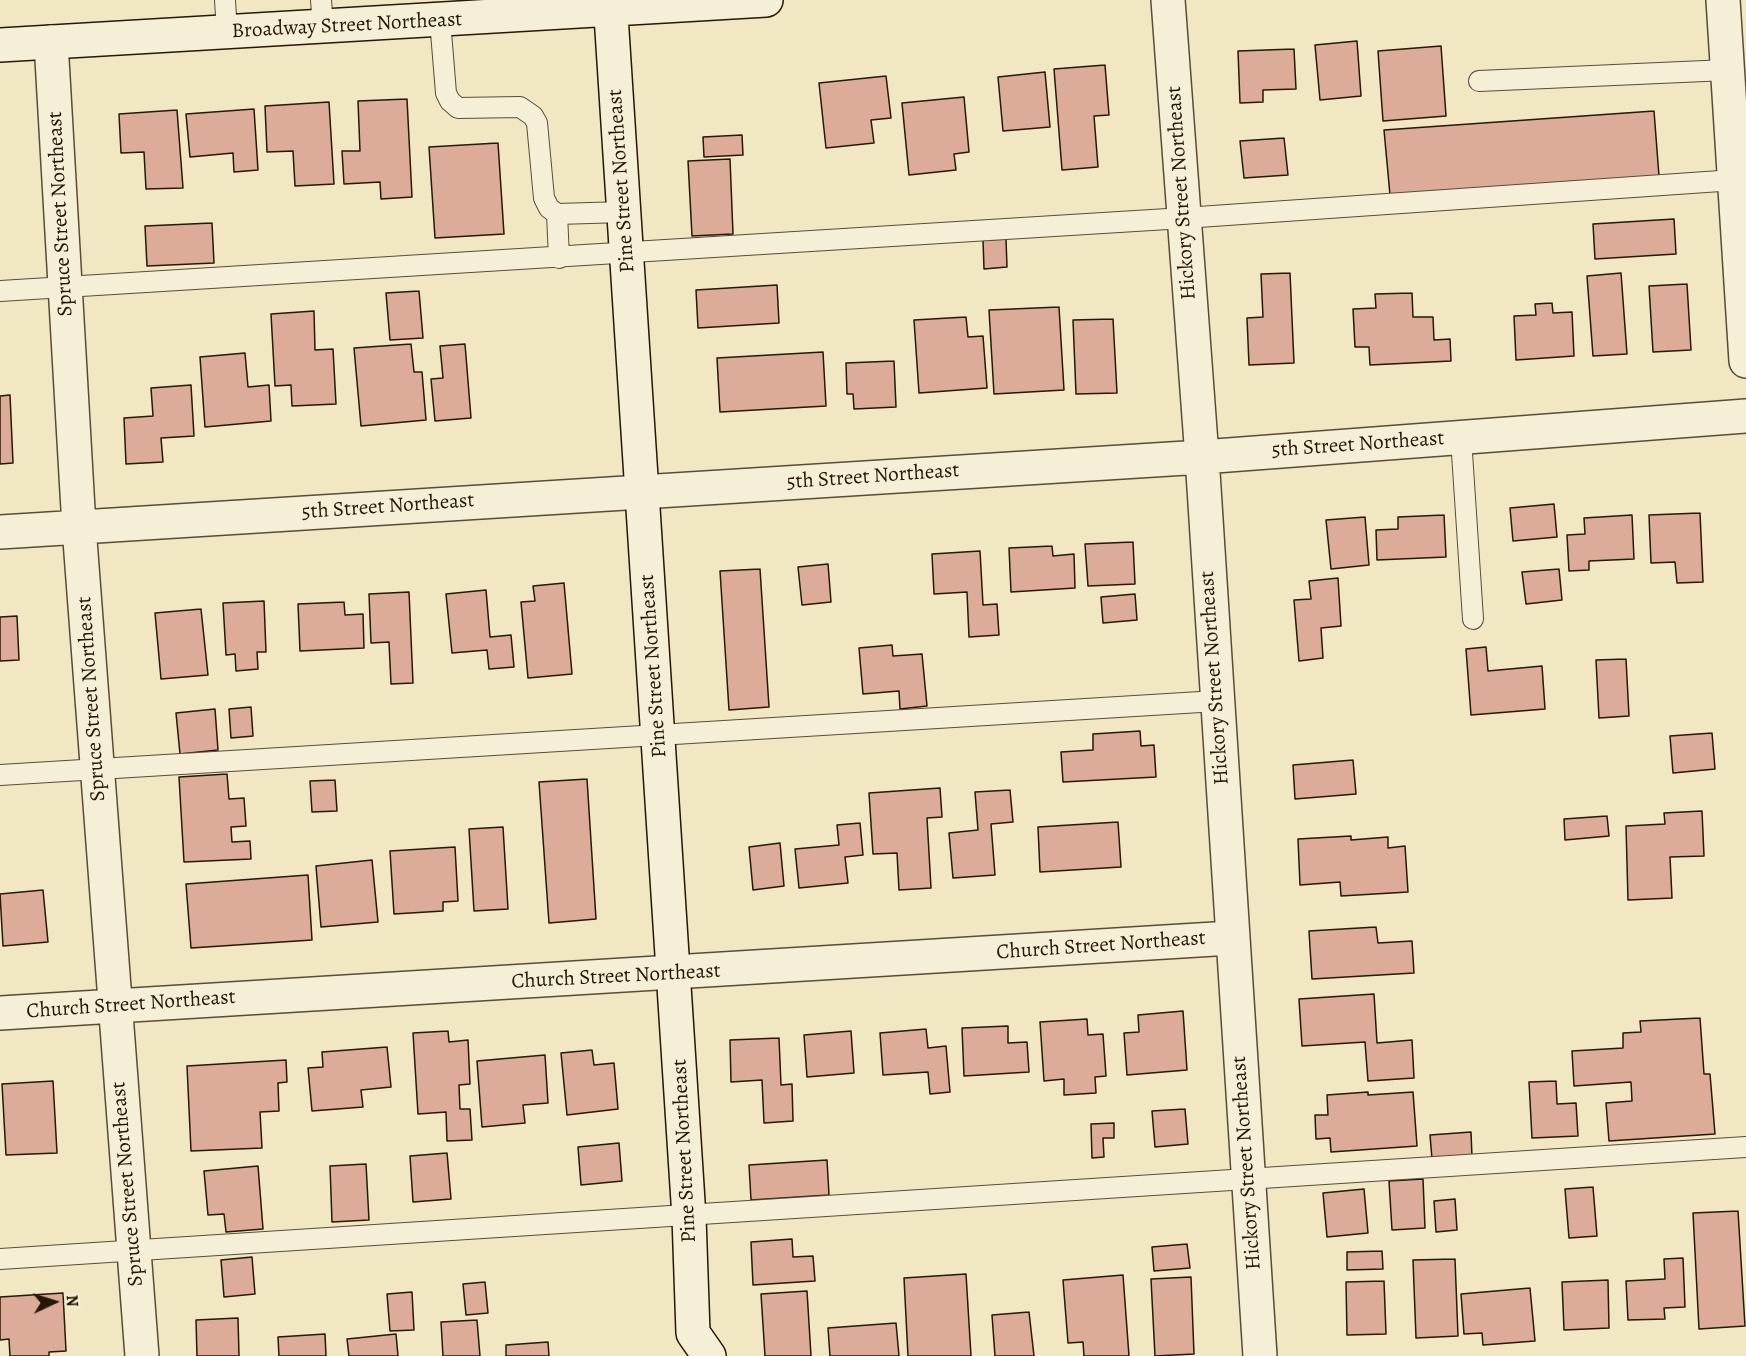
<!DOCTYPE html>
<style>
body{margin:0}
#map{position:relative;width:1746px;height:1356px;overflow:hidden;background:#f1e7c3;font-family:Alegreya,serif}
canvas{display:block}
.north{position:absolute;left:24px;top:1272px;width:60px;height:60px;-webkit-text-stroke:4px #f6efd8;paint-order:stroke;rotate:86deg;font-size:16px;font-weight:700;line-height:24px;text-align:center;color:#251805}
.north::after{content:'';display:block;margin:auto;width:21px;height:27px;background:#251805;clip-path:polygon(50% 0,100% 100%,50% 72%,0 100%)}
</style>
<div id="map">
<canvas width="1746" height="1356"></canvas>
<div class="north">N</div>
</div>
<script>
const c = document.querySelector('canvas').getContext('2d');
c.lineJoin = 'round';
function fill(path, color) { c.fillStyle = color; c.fill(path, 'evenodd'); }
const poly = rows => new Path2D(rows.map(r => 'M' + r).join(''));
function trace(path, color, width, dash) { c.strokeStyle = color; c.lineWidth = width; c.lineCap = dash ? 'butt' : 'round'; c.setLineDash(dash || []); c.stroke(path); }
function drawText(font, color, halo, rows, align = 'center') {
  c.font = font + ' Alegreya,serif'; c.lineWidth = 6; c.setLineDash([]); c.textBaseline = 'middle'; c.strokeStyle = halo; c.fillStyle = color; for (const [text, x, y, turn = 0] of rows) {
    c.save(); c.translate(x, y); c.rotate((+turn || 0) * Math.PI / 180); c.textAlign = isNaN(turn) ? turn : align; if (halo) c.strokeText(text, 0, 0); c.fillText(text, 0, 0); c.restore();
  }
}
const building = poly([
 [1357,41,1361,96,1320,100,1315,45,1357,41],
 [1441,46,1446,116,1383,121,1378,51,1441,46],
 [1294,49,1296,89,1263,90,1263,102,1240,103,1238,51,1294,49],
 [1105,65,1109,115,1094,116,1098,167,1062,170,1054,69,1105,65],
 [1045,72,1050,127,1003,131,998,77,1045,72],
 [886,76,891,118,871,120,874,143,826,148,819,83,886,76],
 [964,97,969,152,954,154,956,170,909,175,902,103,964,97],
 [407,99,412,197,381,199,380,182,344,184,342,151,360,151,358,101,407,99],
 [329,102,334,184,295,186,293,151,267,152,265,106,329,102],
 [254,109,258,170,234,172,233,153,190,157,186,114,254,109],
 [177,110,183,188,146,189,144,152,121,153,119,114,177,110],
 [1654,111,1659,176,1390,195,1384,130,1654,111],
 [742,135,743,155,704,157,703,137,742,135],
 [1284,138,1288,175,1244,178,1240,141,1284,138],
 [498,143,504,234,435,238,429,147,498,143],
 [730,159,733,234,692,236,688,161,730,159],
 [1674,219,1676,254,1595,259,1593,224,1674,219],
 [212,223,214,263,147,266,145,226,212,223],
 [1006,239,1007,267,984,269,983,240,1006,239],
 [1290,273,1294,363,1249,365,1247,318,1263,317,1261,274,1290,273],
 [1621,273,1627,354,1593,356,1587,276,1621,273],
 [1687,284,1691,350,1653,352,1649,286,1687,284],
 [777,285,779,323,698,328,696,290,777,285],
 [419,291,423,338,390,340,386,293,419,291],
 [1412,293,1413,317,1433,317,1434,340,1450,339,1451,361,1370,365,1369,347,1355,347,1353,309,1376,308,1375,294,1412,293],
 [1552,303,1553,313,1572,312,1574,356,1516,360,1514,316,1536,315,1535,304,1552,303],
 [1059,307,1064,390,994,394,989,310,1059,307],
 [314,311,315,350,333,349,336,404,292,406,291,385,275,386,271,314,314,311],
 [966,317,968,337,983,336,987,388,919,393,914,320,966,317],
 [1113,319,1117,393,1076,394,1073,320,1113,319],
 [411,344,414,372,422,372,426,420,361,426,354,348,411,344],
 [465,344,471,418,435,421,431,379,443,378,440,346,465,344],
 [823,352,826,406,720,412,717,358,823,352],
 [245,353,248,387,269,385,271,421,205,427,200,357,245,353],
 [894,361,896,407,854,409,853,394,847,394,846,363,894,361],
 [191,385,194,436,161,438,163,462,126,464,124,418,153,416,151,388,191,385],
 [10,395,13,463,0,464,0,396,10,395],
 [1554,504,1557,537,1513,541,1510,508,1554,504],
 [1700,513,1703,582,1677,583,1675,562,1651,563,1649,515,1700,513],
 [1444,515,1446,557,1377,560,1376,530,1398,529,1398,517,1444,515],
 [1632,515,1634,559,1589,561,1589,570,1569,571,1567,535,1585,534,1584,518,1632,515],
 [1365,517,1369,565,1331,569,1326,520,1365,517],
 [1133,542,1135,584,1088,586,1085,544,1133,542],
 [1052,546,1053,556,1074,554,1075,588,1011,592,1009,548,1052,546],
 [980,551,983,605,997,604,999,635,969,637,967,592,934,594,932,554,980,551],
 [828,564,831,602,802,605,798,567,828,564],
 [760,569,769,707,729,710,720,571,760,569],
 [1559,569,1562,600,1526,604,1522,572,1559,569],
 [1338,578,1341,626,1321,628,1323,658,1299,661,1294,600,1311,599,1309,581,1338,578],
 [564,583,572,674,528,678,521,602,535,601,533,586,564,583],
 [486,590,490,637,511,635,514,667,489,669,487,650,452,653,446,594,486,590],
 [409,592,413,683,391,684,389,642,371,643,369,594,409,592],
 [1135,594,1137,620,1103,623,1101,597,1135,594],
 [264,601,266,652,257,652,258,669,236,671,235,654,226,655,223,603,264,601],
 [344,602,345,615,363,614,364,648,300,651,298,604,344,602],
 [201,609,208,675,161,679,155,613,201,609],
 [17,616,19,660,0,661,0,617,17,616],
 [892,645,893,656,922,654,927,706,900,709,899,691,863,694,859,648,892,645],
 [1486,647,1488,671,1542,666,1545,709,1471,715,1466,649,1486,647],
 [1626,659,1629,716,1599,718,1596,660,1626,659],
 [251,707,253,736,231,738,229,709,251,707],
 [215,709,218,750,180,754,176,713,215,709],
 [1140,731,1141,746,1154,745,1156,777,1063,782,1061,752,1093,750,1093,734,1140,731],
 [1712,733,1715,769,1673,773,1670,736,1712,733],
 [1353,760,1356,794,1295,799,1293,765,1353,760],
 [227,774,229,799,244,798,246,826,231,827,232,842,250,841,251,859,184,862,179,777,227,774],
 [587,779,596,919,549,923,539,782,587,779],
 [335,780,337,811,312,812,310,781,335,780],
 [940,788,942,817,927,818,931,888,899,890,897,853,873,854,869,793,940,788],
 [1010,790,1013,822,991,824,995,875,953,878,949,833,978,830,975,792,1010,790],
 [1702,811,1704,856,1670,857,1672,898,1628,900,1626,826,1665,824,1664,813,1702,811],
 [1607,816,1609,836,1565,840,1564,819,1607,816],
 [1118,822,1121,867,1040,872,1038,827,1118,822],
 [860,823,863,855,845,857,848,883,799,888,795,849,839,845,837,825,860,823],
 [503,827,508,909,474,911,469,829,503,827],
 [1351,836,1351,840,1388,837,1388,848,1405,846,1408,892,1341,896,1340,882,1300,885,1298,839,1351,836],
 [780,843,784,886,753,890,749,847,780,843],
 [455,847,458,901,443,902,443,911,394,914,390,851,455,847],
 [372,860,378,922,321,927,316,866,372,860],
 [308,875,312,940,191,948,186,884,308,875],
 [43,890,48,942,3,946,0,894,43,890],
 [1376,927,1378,943,1412,941,1414,973,1312,979,1309,931,1376,927],
 [1374,994,1377,1043,1412,1040,1414,1078,1368,1081,1365,1042,1302,1046,1299,999,1374,994],
 [1183,1011,1187,1070,1127,1075,1124,1033,1139,1032,1138,1015,1183,1011],
 [1700,1018,1704,1074,1710,1074,1715,1134,1609,1141,1606,1103,1632,1101,1631,1082,1574,1086,1572,1051,1623,1048,1623,1033,1641,1032,1640,1021,1700,1018],
 [1087,1019,1088,1035,1103,1034,1106,1076,1095,1077,1096,1093,1064,1095,1064,1079,1044,1081,1040,1022,1087,1019],
 [1008,1026,1008,1043,1027,1042,1029,1072,964,1076,962,1028,1008,1026],
 [926,1029,928,1048,946,1046,950,1092,930,1094,928,1072,883,1075,880,1033,926,1029],
 [448,1031,449,1042,468,1040,470,1084,459,1085,460,1109,470,1109,472,1140,447,1141,446,1112,418,1114,413,1033,448,1031],
 [851,1031,854,1073,807,1077,804,1035,851,1031],
 [779,1038,781,1085,792,1084,793,1121,764,1123,762,1080,731,1082,730,1040,779,1038],
 [387,1047,391,1087,361,1090,363,1107,312,1111,308,1068,323,1067,322,1052,387,1047],
 [592,1050,594,1065,614,1063,618,1109,567,1115,561,1053,592,1050],
 [545,1055,548,1103,523,1105,525,1123,482,1127,477,1061,545,1055],
 [286,1060,287,1082,278,1083,279,1111,260,1112,262,1148,191,1151,187,1066,286,1060],
 [53,1081,57,1153,6,1155,2,1084,53,1081],
 [1556,1081,1557,1104,1576,1103,1578,1136,1532,1138,1529,1082,1556,1081],
 [1368,1092,1368,1095,1413,1092,1417,1146,1331,1152,1330,1138,1316,1139,1315,1115,1328,1115,1327,1095,1368,1092],
 [1185,1109,1188,1144,1155,1147,1152,1111,1185,1109],
 [1114,1123,1114,1138,1103,1138,1104,1157,1092,1158,1091,1124,1114,1123],
 [1471,1132,1472,1157,1432,1159,1430,1135,1471,1132],
 [619,1143,622,1181,581,1185,578,1147,619,1143],
 [447,1153,451,1199,413,1202,410,1156,447,1153],
 [827,1160,829,1195,751,1200,749,1165,827,1160],
 [366,1164,369,1220,332,1222,330,1166,366,1164],
 [258,1166,263,1229,226,1232,224,1214,208,1215,204,1171,258,1166],
 [1423,1179,1425,1228,1392,1230,1389,1181,1423,1179],
 [1593,1187,1597,1236,1569,1238,1565,1189,1593,1187],
 [1364,1189,1368,1233,1327,1237,1323,1193,1364,1189],
 [1455,1199,1457,1230,1436,1232,1434,1201,1455,1199],
 [1738,1211,1745,1326,1699,1329,1693,1213,1738,1211],
 [792,1239,793,1257,813,1256,815,1281,753,1285,751,1242,792,1239],
 [1187,1244,1190,1268,1154,1271,1152,1247,1187,1244],
 [1382,1251,1383,1269,1347,1270,1347,1252,1382,1251],
 [252,1257,255,1294,224,1297,221,1260,252,1257],
 [1683,1258,1685,1307,1664,1308,1665,1319,1628,1320,1626,1281,1665,1279,1664,1259,1683,1258],
 [1455,1259,1458,1336,1416,1338,1413,1260,1455,1259],
 [966,1274,971,1356,908,1356,904,1278,966,1274],
 [1123,1275,1129,1356,1084,1356,1083,1342,1068,1343,1063,1280,1123,1275],
 [1191,1277,1194,1354,1155,1356,1151,1279,1191,1277],
 [1608,1280,1609,1328,1564,1330,1562,1282,1608,1280],
 [1384,1281,1386,1334,1347,1335,1346,1282,1384,1281],
 [485,1282,488,1313,466,1315,463,1284,485,1282],
 [1530,1288,1535,1341,1483,1345,1482,1333,1464,1334,1461,1294,1530,1288],
 [807,1291,811,1356,765,1356,761,1294,807,1291],
 [412,1292,414,1330,390,1331,387,1294,412,1292],
 [63,1293,66,1351,49,1352,49,1356,10,1356,9,1339,0,1340,0,1297,63,1293],
 [1029,1312,1034,1356,995,1356,992,1315,1029,1312],
 [238,1318,239,1356,197,1356,196,1320,238,1318],
 [477,1320,480,1356,443,1356,441,1322,477,1320],
 [896,1323,899,1356,830,1356,828,1328,896,1323],
 [325,1334,326,1356,279,1356,278,1337,325,1334],
 [396,1334,398,1356,349,1356,347,1339,396,1334],
 [548,1342,549,1356,506,1356,506,1345,548,1342]
]);
const service = poly([
 [225,0,227,33],
 [321,0,323,27],
 [440,20,446,93,450,101,458,108,520,107,533,116,537,123,544,198,549,208,557,214,624,212],
 [1479,81,1727,70],
 [557,214,559,258],
 [0,291,1184,218,1735,180],
 [1461,438,1473,619],
 [0,775,1217,701],
 [0,1259,1746,1147]
]);
const minor = poly([
 [1168,0,1202,457,1260,1356],
 [1723,0,1746,361],
 [51,42,79,527,142,1356],
 [0,532,1202,457,1746,416],
 [0,1013,1231,938]
]);
const secondary = poly([
 [610,0,689,1217,693,1333,709,1356],
 [0,45,766,0]
]);
const streetNames = [
 ["Broadway Street Northeast",347,26,-3],
 ["Pine Street Northeast",622,181,-94],
 ["Hickory Street Northeast",1182,193,-94],
 ["Spruce Street Northeast",61,214,-93],
 ["5th Street Northeast",1358,445,-4],
 ["5th Street Northeast",873,477,-4],
 ["5th Street Northeast",388,507,-4],
 ["Pine Street Northeast",654,666,-94],
 ["Hickory Street Northeast",1215,678,-94],
 ["Spruce Street Northeast",92,699,-94],
 ["Church Street Northeast",1101,946,-4],
 ["Church Street Northeast",616,977,-3],
 ["Church Street Northeast",131,1005,-4],
 ["Pine Street Northeast",685,1151,-93],
 ["Hickory Street Northeast",1247,1163,-94],
 ["Spruce Street Northeast",128,1184,-95]
];
fill(building, '#ddac99');
trace(building, '#251805', 1.5);
trace(service, '#584c34', 22);
trace(minor, '#584c34', 36);
trace(secondary, '#251805', 36);
trace(service, '#f6efd8', 20);
trace(minor, '#f6efd8', 33);
trace(secondary, '#f6efd8', 33);
drawText('21px', '#251805', '#f6efd8', streetNames);
</script>
